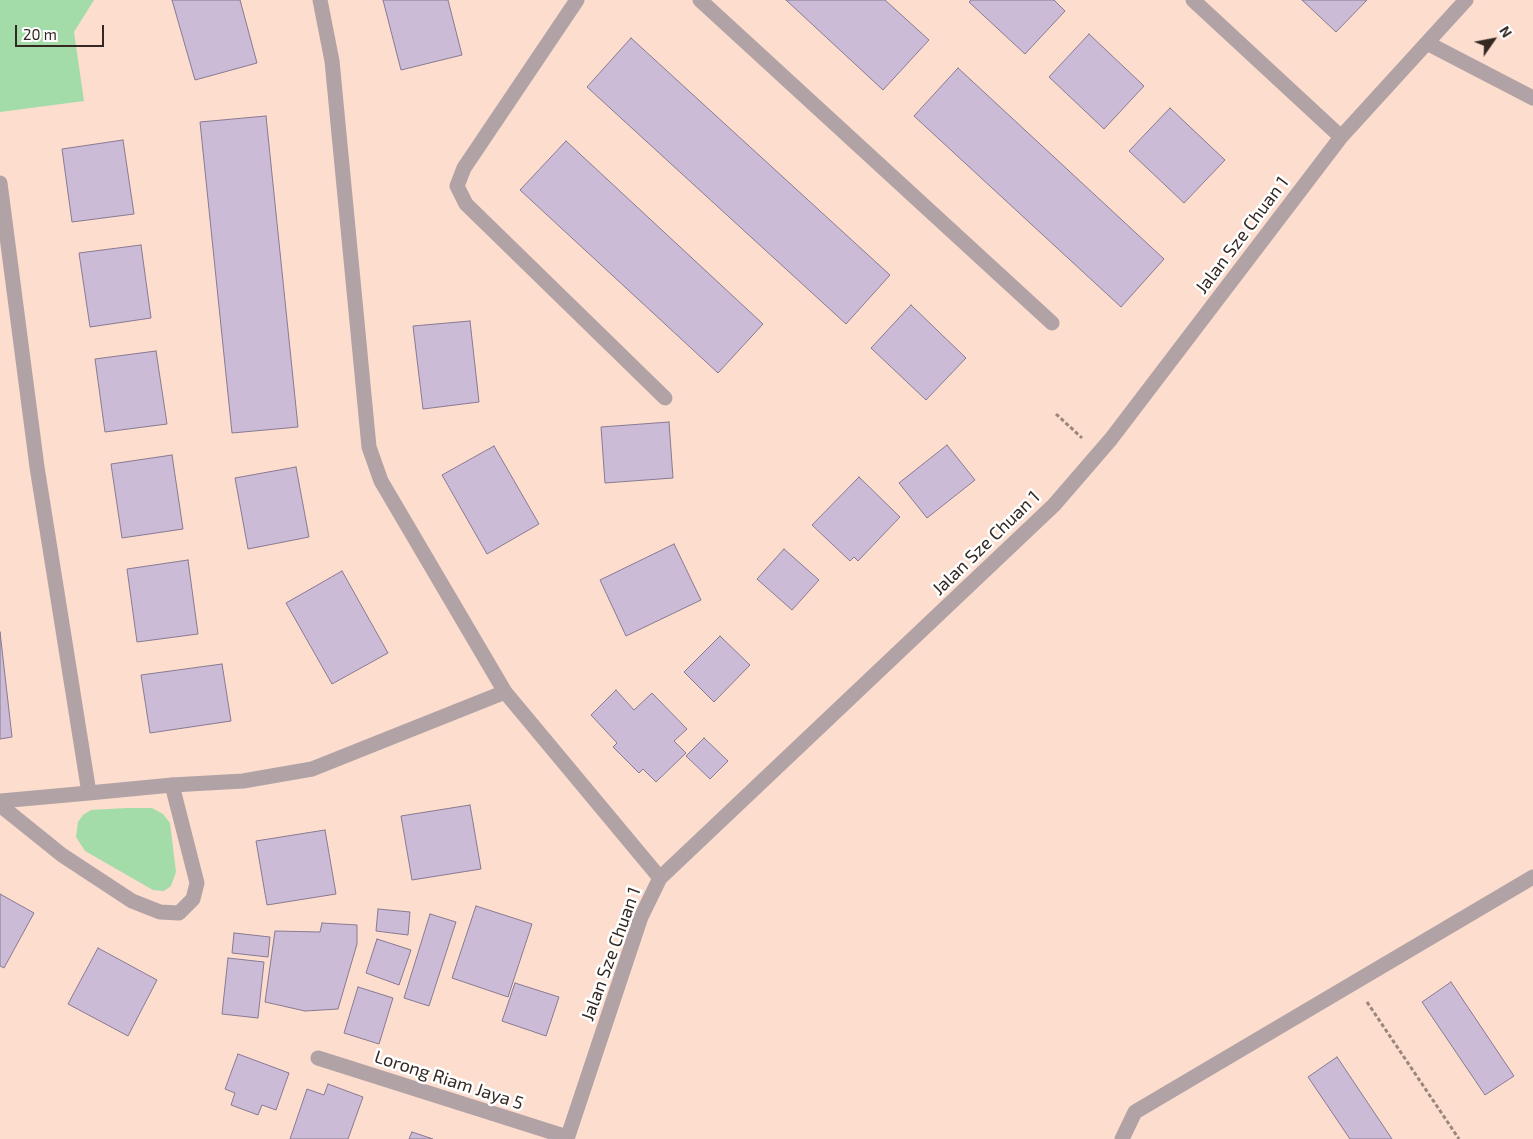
<!DOCTYPE html>
<style>
body{margin:0}
#map{position:relative;width:1533px;height:1139px;overflow:hidden;background:#fcddce;font-family:"Exo 2",sans-serif}
canvas{display:block}
.north{position:absolute;left:1468px;top:15px;width:50px;height:50px;-webkit-text-stroke:4px #fff;paint-order:stroke;rotate:57deg;font-size:14px;font-weight:700;line-height:20px;text-align:center;color:#332822}
.north::after{content:'';display:block;margin:auto;width:18px;height:22px;background:#332822;clip-path:polygon(50% 0,100% 100%,50% 72%,0 100%)}
.scale{position:absolute;left:15px;top:25px;width:89px;height:22px;box-sizing:border-box;border:2px solid #332822;border-top:0;padding-left:6px;font-size:15px;line-height:18px;white-space:nowrap;color:#332822;-webkit-text-stroke:4px #fff;paint-order:stroke}
</style>
<div id="map">
<canvas width="1533" height="1139"></canvas>
<div class="north">N</div>
<div class="scale">20 m</div>
</div>
<script>
const c = document.querySelector('canvas').getContext('2d');
c.lineJoin = 'round';
function fill(path, color) { c.fillStyle = color; c.fill(path, 'evenodd'); }
const poly = rows => new Path2D(rows.map(r => 'M' + r).join(''));
function trace(path, color, width, dash) { c.strokeStyle = color; c.lineWidth = width; c.lineCap = dash ? 'butt' : 'round'; c.setLineDash(dash || []); c.stroke(path); }
function drawText(font, color, halo, rows, align = 'center') {
  c.font = font + ' "Exo 2",sans-serif'; c.lineWidth = 5; c.setLineDash([]); c.textBaseline = 'middle'; c.strokeStyle = halo; c.fillStyle = color; for (const [text, x, y, turn = 0] of rows) {
    c.save(); c.translate(x, y); c.rotate((+turn || 0) * Math.PI / 180); c.textAlign = isNaN(turn) ? turn : align; if (halo) c.strokeText(text, 0, 0); c.fillText(text, 0, 0); c.restore();
  }
}
const green = poly([
 [0,0,94,0,74,32,84,101,0,112],
 [127,808,152,808,163,814,170,823,176,872,171,886,164,891,153,890,85,851,76,837,78,822,83,815,91,810]
]);
const building = poly([
 [172,0,240,0,257,63,195,80,172,0],
 [383,0,448,0,462,55,401,70,383,0],
 [786,0,885,0,929,40,883,90,786,0],
 [971,0,1054,0,1065,11,1025,54,969,2,971,0],
 [1302,0,1367,0,1336,32,1302,0],
 [1089,34,1144,86,1104,129,1049,77,1089,34],
 [631,38,890,275,846,324,587,87,631,38],
 [958,68,1164,259,1121,307,914,116,958,68],
 [1170,108,1225,160,1184,203,1129,151,1170,108],
 [266,116,298,427,232,433,200,122,266,116],
 [123,140,134,214,72,222,62,149,123,140],
 [566,141,763,324,718,373,520,190,566,141],
 [141,245,151,318,90,327,79,253,141,245],
 [911,305,966,358,926,400,871,348,911,305],
 [470,321,479,402,423,409,413,326,470,321],
 [156,351,167,424,105,432,95,359,156,351],
 [669,422,673,478,605,483,601,427,669,422],
 [947,445,975,480,927,518,899,483,947,445],
 [494,446,539,524,487,554,442,475,494,446],
 [172,455,183,529,122,538,111,464,172,455],
 [296,467,309,537,248,549,235,478,296,467],
 [859,477,900,517,858,561,854,557,850,561,812,525,859,477],
 [674,544,701,600,626,636,600,580,674,544],
 [784,549,819,580,792,610,757,579,784,549],
 [188,560,198,634,137,642,127,569,188,560],
 [342,571,388,653,332,684,286,603,342,571],
 [0,632,12,737,0,739,0,632],
 [720,636,750,665,714,702,684,672,720,636],
 [222,664,231,721,150,733,141,675,222,664],
 [616,690,634,710,652,693,687,729,674,741,686,753,656,782,643,769,639,773,613,747,617,743,591,715,616,690],
 [704,738,728,761,710,779,686,756,704,738],
 [470,805,481,869,412,880,401,816,470,805],
 [325,830,336,894,267,905,256,841,325,830],
 [0,894,34,913,4,968,0,966,0,894],
 [476,906,532,924,508,997,452,978,476,906],
 [378,909,410,912,408,935,376,931,378,909],
 [430,914,456,922,429,1006,404,998,430,914],
 [322,923,357,925,357,944,338,1009,305,1011,265,1002,275,931,320,932,322,923],
 [234,933,270,937,268,957,232,953,234,933],
 [377,939,411,950,399,985,366,973,377,939],
 [98,948,157,980,128,1036,68,1004,98,948],
 [228,958,264,962,258,1018,222,1014,228,958],
 [1451,982,1514,1076,1485,1095,1422,1002,1451,982],
 [515,983,559,997,546,1036,502,1021,515,983],
 [358,987,393,998,379,1044,344,1033,358,987],
 [238,1054,289,1073,276,1110,262,1105,258,1115,231,1105,235,1093,225,1089,238,1054],
 [1337,1057,1392,1139,1350,1139,1308,1077,1337,1057],
 [328,1084,363,1097,348,1139,290,1139,307,1089,324,1095,328,1084],
 [412,1132,433,1139,409,1139,412,1132]
]);
const path = poly([
 [1056,414,1082,438],
 [1367,1002,1459,1139]
]);
const service = poly([
 [0,805,62,855,132,901,160,912,179,913,193,899,197,883,172,785]
]);
const minor = poly([
 [320,0,332,61,369,447,381,481,505,692,660,878],
 [577,0,464,168,457,186,466,204,665,398],
 [700,0,1052,323],
 [1427,43,1533,98],
 [1341,137,1466,0],
 [0,183,37,467,89,793,172,785,243,781,312,769,505,692],
 [0,801,89,793],
 [318,1058,567,1137],
 [567,1139,641,917,660,878,1054,505,1111,439,1341,137,1193,0],
 [1122,1139,1135,1112,1533,877]
]);
const streetNames = [
 ["Jalan Sze Chuan 1",1242,235,-53],
 ["Jalan Sze Chuan 1",986,543,-44],
 ["Jalan Sze Chuan 1",611,954,-70],
 ["Lorong Riam Jaya 5",449,1080,18]
];
fill(green, '#a3dca9');
fill(building, '#cbbbd6');
trace(building, '#887a92', 1);
trace(path, '#9b867b', 3, [4, 2.5]);
trace(service, '#b1a2a6', 15);
trace(minor, '#b1a2a6', 15);
drawText('18px', '#332822', '#fff', streetNames);
</script>
